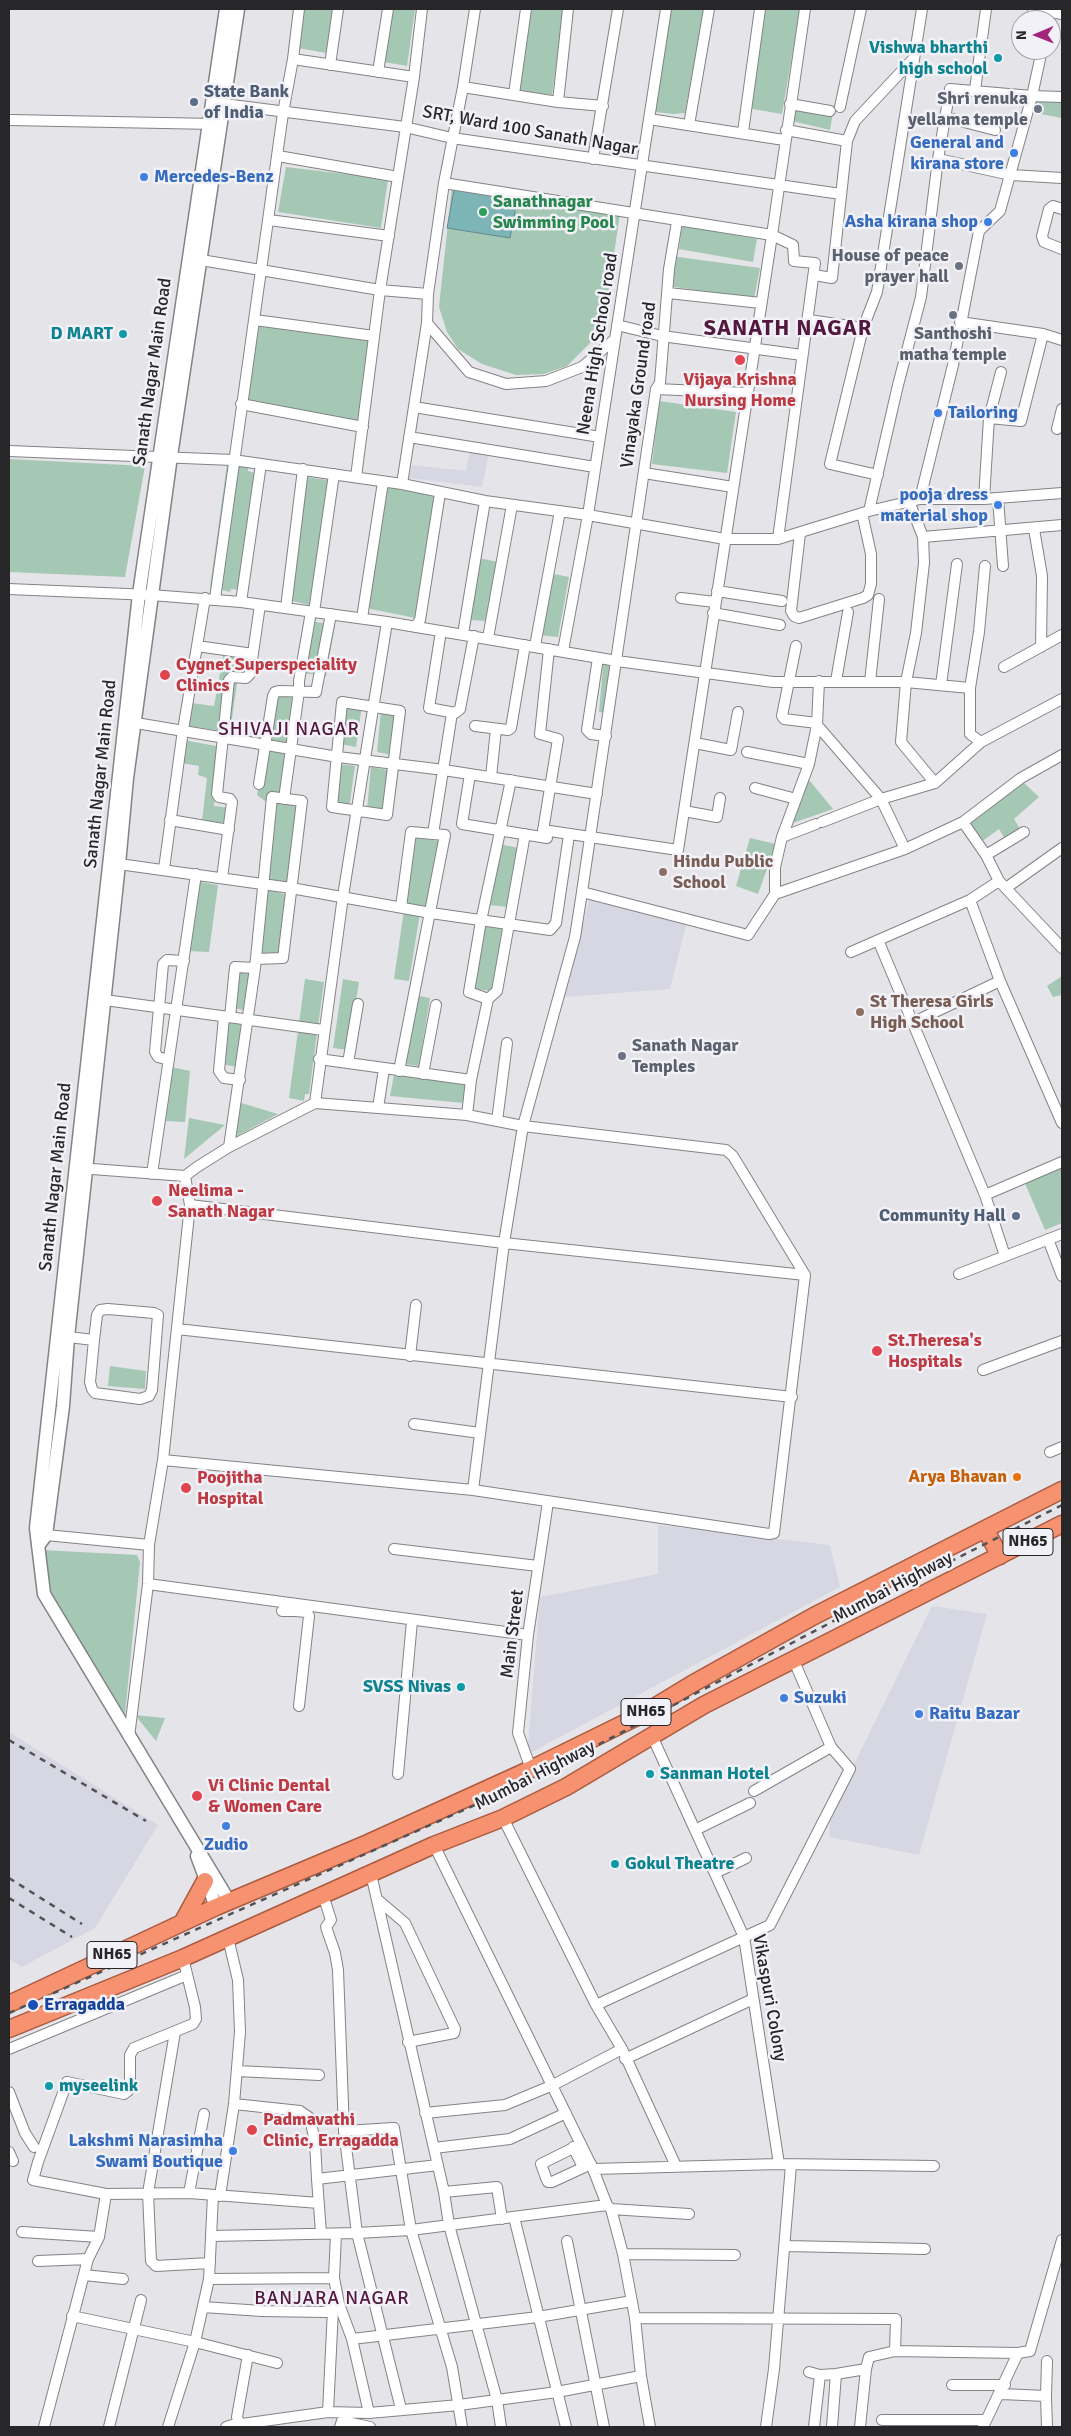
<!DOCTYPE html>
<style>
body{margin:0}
#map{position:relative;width:1071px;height:2436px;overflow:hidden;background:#e4e4e9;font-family:Signika,sans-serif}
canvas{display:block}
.frame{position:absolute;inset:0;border:10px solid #272729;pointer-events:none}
.north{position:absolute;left:1011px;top:10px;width:50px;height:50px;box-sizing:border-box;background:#f2f1f7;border:1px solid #a1a0a5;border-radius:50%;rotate:269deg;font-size:14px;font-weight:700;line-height:20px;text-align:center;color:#272729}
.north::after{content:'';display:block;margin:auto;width:18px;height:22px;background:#a2277b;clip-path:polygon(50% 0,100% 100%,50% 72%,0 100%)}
</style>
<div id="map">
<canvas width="1071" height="2436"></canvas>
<div class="frame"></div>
<div class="north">N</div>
</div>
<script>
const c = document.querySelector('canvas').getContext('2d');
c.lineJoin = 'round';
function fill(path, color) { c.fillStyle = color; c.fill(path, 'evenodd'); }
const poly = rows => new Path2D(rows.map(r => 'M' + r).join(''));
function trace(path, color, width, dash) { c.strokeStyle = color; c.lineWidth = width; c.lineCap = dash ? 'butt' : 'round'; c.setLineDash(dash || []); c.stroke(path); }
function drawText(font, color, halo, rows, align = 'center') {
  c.font = font + ' Signika,sans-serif'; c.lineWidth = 5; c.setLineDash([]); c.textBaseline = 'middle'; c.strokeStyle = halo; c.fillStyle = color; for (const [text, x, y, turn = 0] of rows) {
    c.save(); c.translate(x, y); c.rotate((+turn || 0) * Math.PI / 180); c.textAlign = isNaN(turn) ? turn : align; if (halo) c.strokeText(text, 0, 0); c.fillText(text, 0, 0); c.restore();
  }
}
const built = poly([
 [470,451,489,453,482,487,409,478,412,465,466,471],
 [589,900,686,925,670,989,564,997],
 [658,1525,830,1545,840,1587,532,1752,528,1745,540,1597,658,1574],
 [932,1606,987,1614,919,1855,829,1837,830,1813],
 [9,1732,158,1825,95,1928,22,1967,9,1959]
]);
const green = poly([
 [304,9,344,9,337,55,298,48],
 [391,9,415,9,407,66,384,62],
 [528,9,564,9,552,95,517,90],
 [670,9,704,9,685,113,673,114,655,112],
 [764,9,800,9,782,114,747,108],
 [1032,99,1062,102,1062,118,1030,112],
 [794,106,833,112,830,130,792,121],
 [286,167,388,179,381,228,278,212],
 [452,186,620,213,603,330,567,366,544,374,516,375,482,364,458,349,447,332,439,307],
 [682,226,757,239,753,262,679,249],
 [671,256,760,268,754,299,669,286],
 [257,323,371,337,360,424,244,402],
 [659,401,736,412,727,473,652,464],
 [9,459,145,466,125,577,9,572],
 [227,464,248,467,248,471,259,474,242,590,231,589,230,592,210,587],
 [306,477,334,481,318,597,311,596,309,605,289,600],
 [384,485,438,495,420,619,366,608],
 [478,558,498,562,487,621,468,620],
 [549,573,569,577,558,637,539,635],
 [310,621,335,625,326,676,303,673],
 [224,651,251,655,247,676,238,677,230,732,188,726,191,703,214,706],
 [604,656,615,657,606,713,599,712],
 [297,693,290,748,268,744,275,696],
 [344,702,362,705,356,747,340,744],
 [381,710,398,713,392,755,377,752],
 [184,740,221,747,214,806,230,808,232,823,202,821,207,778,198,775,199,766,181,763],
 [266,748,289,751,283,797,269,804,257,795],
 [338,764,355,766,349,809,334,806],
 [371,767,388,770,382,812,367,809],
 [809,780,833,809,790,824],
 [1022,781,1039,797,1014,819,1020,829,1005,839,999,829,981,842,969,825],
 [274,798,300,805,289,886,265,882],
 [415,838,440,841,426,909,403,904],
 [750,838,776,844,758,894,736,886],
 [499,844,519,848,508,907,489,905],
 [194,881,218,885,209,952,187,951],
 [268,890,288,895,282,958,258,956],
 [404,910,420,913,409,981,394,979],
 [483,926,502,929,492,991,473,989],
 [237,966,254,969,248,1011,233,1008],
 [1062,976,1062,995,1053,997,1047,986],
 [305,979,324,982,309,1094,305,1094,304,1101,289,1098],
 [343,979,359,982,348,1050,333,1048],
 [414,995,430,998,419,1066,405,1064],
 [225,1022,243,1025,237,1067,221,1064],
 [172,1067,190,1071,185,1122,166,1121],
 [394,1075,467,1081,464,1103,390,1096],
 [238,1102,278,1114,235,1137],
 [189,1118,225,1125,184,1159],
 [1062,1165,1062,1223,1045,1230,1024,1181],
 [110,1366,146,1371,145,1389,108,1386],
 [41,1550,137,1555,140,1562,125,1714,51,1594],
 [135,1715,165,1718,156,1741]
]);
const water = poly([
 [455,185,518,195,510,238,447,228,455,185]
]);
const minor = poly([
 [299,9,293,59,414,77,422,9],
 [1033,9,1062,14],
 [330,65,338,9],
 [378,72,388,9],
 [463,87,558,102,603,106],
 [975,90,986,9],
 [514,94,526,9],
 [558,102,568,9],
 [216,103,405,127,452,138,841,194],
 [790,104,830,111],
 [840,107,861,9],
 [945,117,995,130],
 [649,119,784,140],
 [9,120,215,124],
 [689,125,709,9],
 [786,130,847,141],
 [743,132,760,9],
 [278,156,398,177],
 [593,159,618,9],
 [938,159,1011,175,1062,178],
 [444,183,772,235,805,9],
 [1062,209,1053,206,1049,209,1042,236,1044,242,1062,249],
 [269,220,389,236],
 [201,260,380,290,428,294],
 [814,275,832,278,847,141,855,121,914,58],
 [668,293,761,303],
 [255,320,374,336],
 [809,320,863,328],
 [960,322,1043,334,1062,340],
 [427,323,469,372,506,384,546,381,582,367,615,339],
 [617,325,662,336,802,355],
 [656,389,747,393],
 [241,404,363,427],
 [414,407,600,437],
 [989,418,1021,421,1043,334],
 [1057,429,1062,409],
 [409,437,595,467],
 [9,451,233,460,402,484,485,501,588,515,725,539,778,539,869,511,920,499,984,499,1062,493],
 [644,473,733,487],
 [878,475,830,464,863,328,877,292,922,9],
 [356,477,380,290,414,77],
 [402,484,427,323,428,294,444,183,463,87,475,9],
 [998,498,1003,566],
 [920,499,953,365,979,231,1000,211,1032,96,1062,97],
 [984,499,989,418,1001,372],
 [909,501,923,537,924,563,916,633,906,682,901,742,935,783],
 [869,511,898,385,921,297,938,159,950,89,1032,96,1042,50],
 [1034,529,1042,576,1041,647],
 [800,533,791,611,794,616,799,618,863,598,868,595,871,584,871,554,862,513],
 [923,537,1062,525],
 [9,589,151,595,241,602,387,622,617,661,773,682,906,682,970,688],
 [717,591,782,601],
 [681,598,715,602],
 [215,599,283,113,293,59],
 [241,602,261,464],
 [286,608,303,469],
 [314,612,334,474],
 [713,613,780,625],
 [362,618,383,482],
 [415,627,420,620,440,493],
 [441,631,429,708,455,713,460,709,474,636],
 [463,634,485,501],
 [488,638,512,505],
 [197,646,253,654],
 [535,646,560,511],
 [796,646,782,716,784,719,817,723],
 [563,651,588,515,666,9],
 [598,658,587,730,591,734,606,736],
 [1004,667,1062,635],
 [836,681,848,612],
 [870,682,879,599],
 [941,685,957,564],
 [342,702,400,711,387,815,332,807,342,702],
 [136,723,338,757,444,770,597,794],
 [817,725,881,799,905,849],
 [475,726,508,730,511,728,525,645],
 [981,742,970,734,970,688,979,632,985,566],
 [695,743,731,750,738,712],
 [747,752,809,764],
 [470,774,462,824,547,838],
 [491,777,496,729],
 [259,784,273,696,275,692,279,691,316,692,331,614],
 [755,788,796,799],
 [284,799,299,691,299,681,311,612],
 [684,811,717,817,720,798],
 [170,820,229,830],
 [822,822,881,799,935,783,981,742,1062,699],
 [963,822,986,855,999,881,1062,948],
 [543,830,678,850,772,235,793,245,794,261,815,263,778,539],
 [542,837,558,739,540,734,549,649],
 [782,837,816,824],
 [986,855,1024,832],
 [119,864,291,888,431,913,550,930,556,923,569,835],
 [164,869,183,730,205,598],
 [222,878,232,802,230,799,219,797,217,794,229,680,232,677,246,678,250,674,260,605],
 [1006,888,1062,848],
 [582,892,748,935,775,894,775,867,782,837,809,764,817,725,819,681],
 [775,894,905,849,963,822,1021,778,1062,755],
 [970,900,1000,981,1062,1123],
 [401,907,411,832,433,834],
 [878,940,985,1195,1005,1256],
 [851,952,970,900,999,881],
 [488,999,469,992,481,921,511,780],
 [105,1000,323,1030],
 [224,1017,219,1071,224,1078,240,1080],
 [230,1017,235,967,255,968],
 [914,1022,1000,981],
 [319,1059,471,1080],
 [169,1060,158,1057,155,1052,163,964,167,960,184,961],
 [348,1063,358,1004],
 [399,1071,445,835,433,834,452,713],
 [423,1074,436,1005],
 [315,1103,343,896,387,622],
 [378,1108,384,1069],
 [467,1115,471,1080,488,999,497,991,525,834],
 [497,1121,507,1043],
 [229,1147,255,968,272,797,302,801,283,958,256,959],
 [79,1168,185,1176],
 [152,1174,196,874],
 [985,1195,1062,1162],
 [190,1205,504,1243,805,1275],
 [1048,1239,1062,1276],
 [959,1274,1062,1234],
 [177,1329,792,1397],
 [68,1337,94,1340,97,1315,100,1310,108,1309,154,1313,158,1315,152,1390,149,1396,140,1399,95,1393,92,1389,90,1382,94,1340],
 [410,1356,416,1305],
 [983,1370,1062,1341],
 [414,1424,480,1433],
 [1050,1452,1062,1447],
 [473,1490,504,1243,523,1126,575,937,582,892,656,389,660,383,669,269,677,222],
 [46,1535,149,1545],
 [394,1549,538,1566],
 [148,1584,528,1635],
 [296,1604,295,1611,307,1612,309,1616,299,1706],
 [282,1611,295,1611],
 [652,1736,744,1937,779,2164],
 [129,1737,148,1584,149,1545,163,1460,190,1205,185,1176,197,1167,229,1147,315,1103,467,1115,523,1126,726,1150,733,1156,805,1275,774,1533,769,1534,473,1490,163,1460],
 [531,1769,518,1733,528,1635,548,1502],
 [398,1774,412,1621],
 [754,1791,831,1747,794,1661],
 [503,1818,596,2005,622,2049,676,2166],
 [695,1830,750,1803],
 [434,1845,593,2169,607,2205,611,2209,623,2254,635,2318,641,2376,650,2427],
 [715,1873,746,1858],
 [371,1874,444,2192,449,2225,497,2400,501,2427],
 [323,1895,331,1920,326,1927,335,1953,338,1970,344,2131,357,2233,401,2409],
 [378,1900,405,1923,455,2029,454,2033,408,2042],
 [183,1958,195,2007,196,2019,193,2024,134,2048,130,2055,130,2084,128,2091,124,2094,67,2082,38,2162,33,2180,106,2194,189,2193,319,2203],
 [596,2005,770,1925,850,1769,831,1747],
 [175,2032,148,2193,151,2261,156,2266,210,2263],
 [9,2049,187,1975],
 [625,2059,753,1999],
 [237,2071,319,2075],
 [9,2092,25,2133,34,2147],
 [234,2104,300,2111,310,2118,315,2142,317,2179],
 [425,2113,505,2105,553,2085,622,2049],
 [344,2131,394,2128,411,2230,452,2367,462,2427],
 [581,2144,541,2164,546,2178,548,2182,552,2182,591,2164],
 [573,2147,583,2167],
 [434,2148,510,2139,566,2113],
 [9,2152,13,2161],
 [593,2169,779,2164,934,2166],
 [444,2192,497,2187,502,2219],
 [189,2193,204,2114],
 [220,2196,234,2104,240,2032,238,1980,228,1938],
 [611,2209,689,2214],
 [514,2217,566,2427],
 [22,2232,99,2237],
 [321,2233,317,2179,438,2165],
 [336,2234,334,2278,339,2304,352,2339,369,2413,459,2405,557,2392,641,2376],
 [211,2236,357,2233,411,2230,607,2205],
 [567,2241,604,2427],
 [786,2246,925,2249],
 [623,2254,735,2255],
 [38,2261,88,2259],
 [84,2275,123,2279],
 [209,2279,334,2278],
 [203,2307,262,2311,326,2312,339,2304],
 [72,2316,195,2342,277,2363],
 [635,2318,896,2319,895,2351],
 [352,2339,538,2317,632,2301],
 [248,2355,237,2417,239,2423,242,2424,328,2412,369,2413],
 [809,2372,820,2375,836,2374,866,2369,869,2357,895,2351,1018,2353,1030,2351,1062,2240],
 [952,2385,1005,2385],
 [1001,2394,1046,2396,1047,2427],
 [1046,2396,1047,2361],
 [328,2412,333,2309],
 [882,2420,986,2420],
 [44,2427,88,2259,99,2237,106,2194],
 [109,2427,141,2300],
 [168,2427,195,2342,209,2279,213,2195],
 [226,2427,239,2423],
 [340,2427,342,2421,370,2427],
 [766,2427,774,2369,791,2165],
 [814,2427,820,2375],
 [832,2427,836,2374],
 [860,2427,866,2369],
 [983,2427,1018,2353]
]);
const tertiary = poly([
 [226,9,139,594,36,1528,44,1594,229,1901],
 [38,1546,46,1535,63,1406,68,1337,119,864,127,778,171,456,238,9],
 [197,1856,216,1907]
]);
const trunk = poly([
 [985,1529,1000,1556],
 [182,1923,205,1881],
 [9,2004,216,1907,368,1843,531,1769,641,1715,692,1684,814,1616,1062,1490],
 [9,2029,183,1958,434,1845,503,1818,566,1787,704,1705,1062,1524]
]);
const rail = poly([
 [9,1740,146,1821],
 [9,1878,82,1924],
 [9,1898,72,1937],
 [9,2013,531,1780,847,1614,1062,1505]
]);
const markers = [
 [998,58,5,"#0f9aa8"],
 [194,102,5,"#5c6f8a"],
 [1038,109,5,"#6b7280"],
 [1014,153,5,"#3f7fe0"],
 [144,177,5,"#3f7fe0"],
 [483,212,5,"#2e9e5b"],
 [988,222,5,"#3f7fe0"],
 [959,266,5,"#6b7280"],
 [953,315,5,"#6b7280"],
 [123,334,5,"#0f9aa8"],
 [740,360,6,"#e0444e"],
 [938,413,5,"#3f7fe0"],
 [998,505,5,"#3f7fe0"],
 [165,675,6,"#e0444e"],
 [663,872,5,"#8d6e63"],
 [860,1012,5,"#8d6e63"],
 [622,1056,5,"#6b7280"],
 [157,1201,6,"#e0444e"],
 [1016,1216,5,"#5c6f8a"],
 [877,1351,6,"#e0444e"],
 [1017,1477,5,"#e8710a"],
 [186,1488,6,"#e0444e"],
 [461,1687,5,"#0f9aa8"],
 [784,1698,5,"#3f7fe0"],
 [919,1714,5,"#3f7fe0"],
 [650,1774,5,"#0f9aa8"],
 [197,1796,6,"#e0444e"],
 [226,1826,5,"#3f7fe0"],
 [615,1864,5,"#0f9aa8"],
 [33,2005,6,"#1a4fb4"],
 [49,2086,5,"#0f9aa8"],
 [252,2130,6,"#e0444e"],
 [233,2151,5,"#3f7fe0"]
];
const shields = [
 [1028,1542,50],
 [646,1712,50],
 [112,1955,50]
];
const shieldNames = [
 ["NH65",1028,1542],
 ["NH65",646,1712],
 ["NH65",112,1955]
];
const cultureNames = [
 ["Vishwa bharthi",988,48],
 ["high school",988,69],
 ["D MART",113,334],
 ["SVSS Nivas",451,1687],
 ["Sanman Hotel",660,1774,"left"],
 ["Gokul Theatre",625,1864,"left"],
 ["myseelink",59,2086,"left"]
];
const serviceNames = [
 ["State Bank",204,92],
 ["of India",204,113],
 ["Community Hall",1006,1216,"right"]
];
const worshipNames = [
 ["Shri renuka",1028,99],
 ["yellama temple",1028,120],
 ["House of peace",949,256],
 ["prayer hall",949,277],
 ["Santhoshi",953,334,"center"],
 ["matha temple",953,355,"center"],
 ["Sanath Nagar",632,1046,"left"],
 ["Temples",632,1067,"left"]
];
const streetNames = [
 ["SRT, Ward 100 Sanath Nagar",530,131,10],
 ["Neena High School road",598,344,-81],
 ["Sanath Nagar Main Road",153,372,-82],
 ["Vinayaka Ground road",639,385,-82],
 ["Sanath Nagar Main Road",101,774,-84],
 ["Sanath Nagar Main Road",56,1177,-84],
 ["Mumbai Highway",893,1588,-28],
 ["Main Street",513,1634,-83],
 ["Mumbai Highway",535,1776,-27],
 ["Vikaspuri Colony",769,1998,80]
];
const shopNames = [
 ["General and",1004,143],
 ["kirana store",1004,164],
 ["Mercedes-Benz",154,177,"left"],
 ["Asha kirana shop",978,222],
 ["Tailoring",948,413,"left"],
 ["pooja dress",988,495],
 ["material shop",988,516],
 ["Suzuki",794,1698,"left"],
 ["Raitu Bazar",929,1714,"left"],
 ["Zudio",226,1845,"center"],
 ["Lakshmi Narasimha",223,2141],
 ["Swami Boutique",223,2162]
];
const leisureNames = [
 ["Sanathnagar",493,202],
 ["Swimming Pool",493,223]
];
const healthNames = [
 ["Vijaya Krishna",740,380,"center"],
 ["Nursing Home",740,401,"center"],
 ["Cygnet Superspeciality",176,665],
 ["Clinics",176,686],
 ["Neelima -",168,1191],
 ["Sanath Nagar",168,1212],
 ["St.Theresa's",888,1341],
 ["Hospitals",888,1362],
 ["Poojitha",197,1478],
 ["Hospital",197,1499],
 ["Vi Clinic Dental",208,1786],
 ["& Women Care",208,1807],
 ["Padmavathi",263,2120],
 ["Clinic, Erragadda",263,2141]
];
const educationNames = [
 ["Hindu Public",673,862],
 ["School",673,883],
 ["St Theresa Girls",870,1002],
 ["High School",870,1023]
];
const foodNames = [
 ["Arya Bhavan",1007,1477]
];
const transitNames = [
 ["Erragadda",44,2005]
];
const neighbourhoodNames = [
 ["SHIVAJI NAGAR",289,730],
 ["BANJARA NAGAR",332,2299]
];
const districtNames = [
 ["SANATH NAGAR",788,329]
];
fill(built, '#d7d7e3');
fill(green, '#a5c8b4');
fill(water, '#7db4b6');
trace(water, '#638a8c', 1);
trace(minor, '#838387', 12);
trace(tertiary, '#838387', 15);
trace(trunk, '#ac5a40', 19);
trace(minor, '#fff', 10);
trace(tertiary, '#fff', 12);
trace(trunk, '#f69270', 16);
trace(rail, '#525255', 2.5, [6, 6]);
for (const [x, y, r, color] of markers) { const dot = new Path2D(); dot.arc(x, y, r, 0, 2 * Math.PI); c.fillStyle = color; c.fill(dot); trace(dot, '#f2f1f7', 2); }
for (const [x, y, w] of shields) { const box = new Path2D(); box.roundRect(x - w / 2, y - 13.5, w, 27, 4); c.fillStyle = '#f2f1f7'; c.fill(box); trace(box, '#272729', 1); }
drawText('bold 16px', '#272729', null, shieldNames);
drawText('bold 18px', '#0d838f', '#f2f1f7', cultureNames, 'right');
drawText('bold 18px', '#4e5e75', '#f2f1f7', serviceNames, 'left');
drawText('bold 18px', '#5b616d', '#f2f1f7', worshipNames, 'right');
drawText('18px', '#272729', '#f2f1f7', streetNames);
drawText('bold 18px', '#366cbe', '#f2f1f7', shopNames, 'right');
drawText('bold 18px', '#27864d', '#f2f1f7', leisureNames, 'left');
drawText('bold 18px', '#be3a42', '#f2f1f7', healthNames, 'left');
drawText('bold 18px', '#785e54', '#f2f1f7', educationNames, 'left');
drawText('bold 18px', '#c56008', '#f2f1f7', foodNames, 'right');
drawText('bold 18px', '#164399', '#f2f1f7', transitNames, 'left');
c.letterSpacing = '1px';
drawText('19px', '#53183f', '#f2f1f7', neighbourhoodNames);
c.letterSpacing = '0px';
c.letterSpacing = '1px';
drawText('bold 22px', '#53183f', '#f2f1f7', districtNames);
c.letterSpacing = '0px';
</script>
